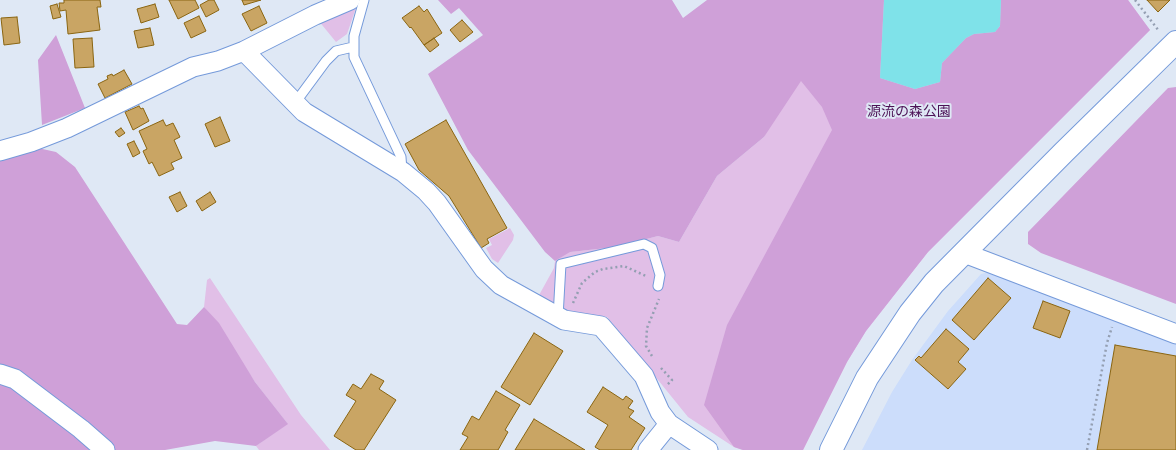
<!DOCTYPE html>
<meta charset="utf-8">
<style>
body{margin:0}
canvas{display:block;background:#dfe8f5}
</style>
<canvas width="1176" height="450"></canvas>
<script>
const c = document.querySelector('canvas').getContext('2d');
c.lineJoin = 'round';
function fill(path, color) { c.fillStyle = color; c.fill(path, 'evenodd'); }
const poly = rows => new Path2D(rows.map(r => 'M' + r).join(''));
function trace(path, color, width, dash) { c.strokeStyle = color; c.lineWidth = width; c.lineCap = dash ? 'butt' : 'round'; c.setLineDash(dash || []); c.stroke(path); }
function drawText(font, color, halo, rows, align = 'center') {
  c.font = font + ' "Archivo Narrow","Noto Sans JP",sans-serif'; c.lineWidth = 4; c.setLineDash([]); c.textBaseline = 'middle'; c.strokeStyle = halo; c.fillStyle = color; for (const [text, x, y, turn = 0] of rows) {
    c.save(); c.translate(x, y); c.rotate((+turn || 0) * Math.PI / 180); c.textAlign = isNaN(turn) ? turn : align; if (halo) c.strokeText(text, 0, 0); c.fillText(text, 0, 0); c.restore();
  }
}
const built = poly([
 [989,272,1176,343,1176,450,862,450,892,392,912,360,948,311,981,274]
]);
const green = poly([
 [830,0,1128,0,1150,30,928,252,866,331,847,362,803,450,743,450,734,447,688,417,607,317,565,311,538,297,554,268,555,261,569,252,616,247,658,236,679,242,717,176,764,137],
 [358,2,347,34,336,42,318,20],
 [510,228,514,235,513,240,498,263,492,259,486,248,492,245,489,239],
 [210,278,301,415,330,450,259,450,256,446,287,423,255,382,204,307,207,280]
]);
const forest = poly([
 [438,0,672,0,683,18,707,0,884,0,880,78,915,89,940,82,942,63,966,38,974,34,995,32,1000,26,1001,0,1128,0,1150,30,928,252,866,331,847,362,803,450,743,450,734,447,704,405,727,325,832,130,822,107,801,81,764,137,717,176,679,242,658,236,616,247,570,252,555,261,545,252,468,150,428,74,483,35,459,8,451,14],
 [56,35,85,108,42,125,38,60],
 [1176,87,1176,304,1041,253,1028,244,1028,232,1168,88],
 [38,148,56,152,75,167,177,324,187,325,204,307,219,323,255,382,288,424,256,446,215,441,165,450,0,450,0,159]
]);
const water = poly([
 [884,0,1001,0,1000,26,995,32,974,34,966,38,942,63,940,82,915,89,880,78]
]);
const building = poly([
 [64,0,100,0,101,7,97,7,100,30,68,34,66,10,60,11,59,3,64,3,64,0],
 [169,0,195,0,199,8,178,19,169,0],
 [209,0,214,0,219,10,206,17,200,5,209,0],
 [242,0,261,0,244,5,242,0],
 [1147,0,1170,0,1158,12,1147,0],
 [57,4,61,17,53,19,50,6,57,4],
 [155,4,159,17,141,23,137,9,155,4],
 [259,6,267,23,251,31,242,14,259,6],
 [419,6,424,12,427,9,442,33,424,45,411,27,410,28,402,18,419,6],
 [199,16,206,31,191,38,184,23,199,16],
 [17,17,20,43,4,45,1,18,17,17],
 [462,20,473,32,460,42,450,30,462,20],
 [150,28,154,45,138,48,134,31,150,28],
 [92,38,94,67,75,68,73,39,92,38],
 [434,38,439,45,430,52,424,45,434,38],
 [124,70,132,84,105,98,98,84,108,79,107,76,112,74,113,76,124,70],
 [139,106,141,109,143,108,149,121,133,130,125,112,139,106],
 [220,117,230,141,215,147,205,124,220,117],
 [163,120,166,126,173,123,180,137,174,140,182,158,171,163,174,169,159,176,152,162,149,164,143,151,147,149,139,131,163,120],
 [446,120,507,228,487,239,489,243,481,248,449,196,419,170,405,144,446,120],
 [121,128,125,133,119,137,115,132,121,128],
 [134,141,140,153,133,157,127,144,134,141],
 [180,192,187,206,177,212,169,197,180,192],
 [210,192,216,202,202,211,196,201,210,192],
 [988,278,1011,298,974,340,952,320,988,278],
 [1043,301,1070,311,1060,338,1033,328,1043,301],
 [946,329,969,349,958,362,966,369,948,389,915,360,919,356,921,358,946,329],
 [534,333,563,351,530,405,501,387,534,333],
 [1115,345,1176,356,1176,450,1097,450,1115,345],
 [371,374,384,381,379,389,396,400,364,450,356,450,334,436,356,401,346,395,353,384,361,389,371,374],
 [603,387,623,400,626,396,633,401,628,408,634,411,629,417,645,428,631,450,600,450,595,447,608,425,587,412,603,387],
 [496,391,520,405,505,430,508,432,498,450,460,450,468,437,462,434,472,416,479,420,496,391],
 [534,419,585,450,515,450,534,419]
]);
const path = poly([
 [1135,0,1159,31],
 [573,303,582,283,595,272,603,269,624,266,646,276],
 [652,356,646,346,647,328,659,299],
 [661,368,672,380,667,385],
 [1087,450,1107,343,1112,327]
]);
const service = poly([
 [364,0,354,36,354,57,401,157,402,171],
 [295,103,326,61,336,51,353,47],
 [558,317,561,264,644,244,652,248,660,275,658,286]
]);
const minor = poly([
 [244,51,304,112,403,172,426,191,437,203,484,269,501,285,564,320,601,326,644,376,660,412,669,424,708,450],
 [0,151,31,142,67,128,193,67,218,61,244,51,315,15,350,0],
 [964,253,1176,334],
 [0,374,15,379,81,429,105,450],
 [648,450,669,424]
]);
const tertiary = poly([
 [831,450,867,378,910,313,934,283,1064,152,1176,42]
]);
const parkNames = [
 ["源流の森公園",909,112]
];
fill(built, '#ccddfb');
fill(green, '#e1bfe7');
fill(forest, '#cfa0d8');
fill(water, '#7fe2e9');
fill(building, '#c9a564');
trace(building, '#8a6511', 1);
trace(service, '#759ada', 11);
trace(minor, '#759ada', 21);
trace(tertiary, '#759ada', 24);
trace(path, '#949fb2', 2.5, [2, 3]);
trace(service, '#fff', 9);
trace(minor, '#fff', 19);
trace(tertiary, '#fff', 22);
drawText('14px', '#4c1256', '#dfe8f5', parkNames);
</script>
